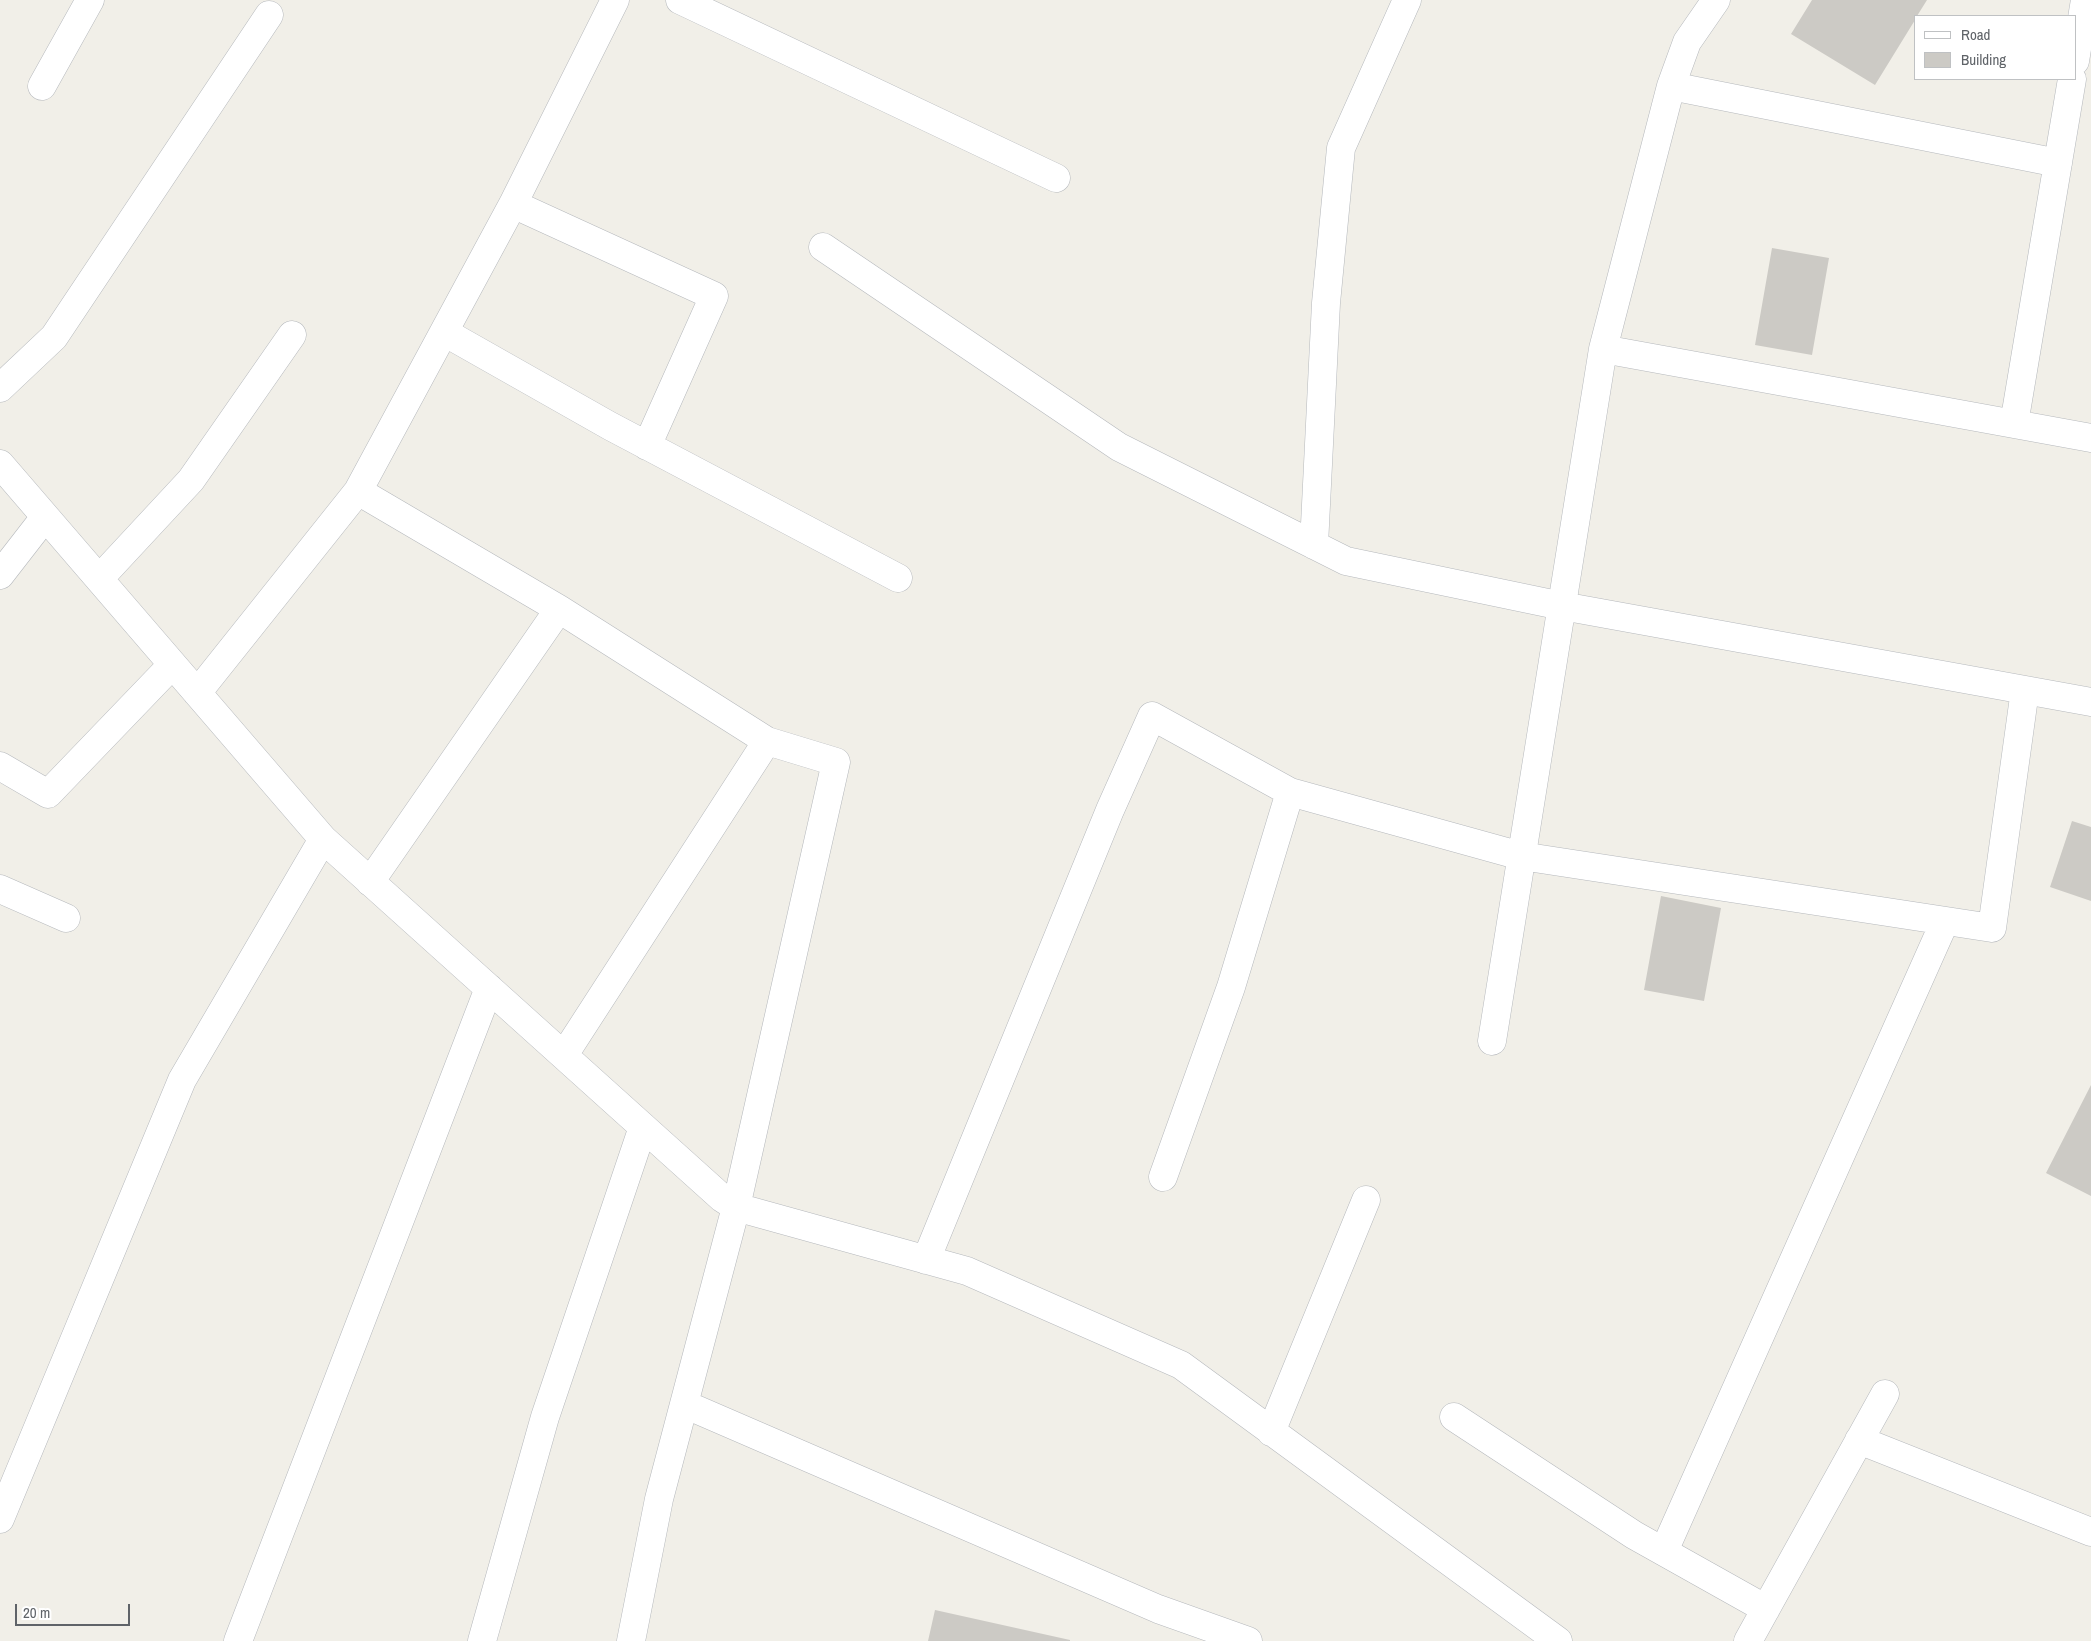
<!DOCTYPE html>
<style>
body{margin:0}
#map{position:relative;width:2091px;height:1641px;overflow:hidden;background:#f1efe8;font-family:"Archivo Narrow",sans-serif}
canvas{display:block}
.legend{position:absolute;left:1914px;top:15px;width:162px;height:65px;box-sizing:border-box;background:#fff;border:1px solid #bfc1c3;margin:0;padding:6px 9px;list-style:none;font-size:15px;color:#5f6368}
.legend li{display:flex;align-items:center;gap:10px;height:25px}
.legend b{width:25px;border:1px solid #bfc1c3}
.scale{position:absolute;left:15px;top:1604px;width:115px;height:22px;box-sizing:border-box;border:2px solid #5f6368;border-top:0;padding-left:6px;font-size:15px;line-height:18px;white-space:nowrap;color:#5f6368;-webkit-text-stroke:4px #fff;paint-order:stroke}
</style>
<div id="map">
<canvas width="2091" height="1641"></canvas>
<ul class="legend">
<li><b style="height:6px;background:#fff"></b>Road</li>
<li><b style="height:14px;background:#cccac5"></b>Building</li>
</ul>
<div class="scale">20 m</div>
</div>
<script>
const c = document.querySelector('canvas').getContext('2d');
c.lineJoin = 'round';
function fill(path, color) { c.fillStyle = color; c.fill(path, 'evenodd'); }
const poly = rows => new Path2D(rows.map(r => 'M' + r).join(''));
function trace(path, color, width, dash) { c.strokeStyle = color; c.lineWidth = width; c.lineCap = dash ? 'butt' : 'round'; c.setLineDash(dash || []); c.stroke(path); }
const building = poly([
 [1812,0,1927,0,1917,16,1915,16,1915,20,1875,85,1791,34],
 [1772,248,1829,258,1812,355,1755,345],
 [2072,821,2091,827,2091,901,2050,887],
 [1661,896,1721,908,1704,1001,1644,990],
 [2091,1085,2091,1196,2046,1173],
 [935,1610,1070,1640,1070,1641,928,1641]
]);
const minor = poly([
 [680,0,1056,178],
 [2075,61,2085,0],
 [42,86,90,0],
 [1671,86,2058,163],
 [513,204,714,296,647,446],
 [823,247,1119,447,1346,561,1562,606,2091,702],
 [444,332,610,426,898,578],
 [1603,349,2091,438],
 [0,388,54,337,269,15],
 [2014,424,2072,79],
 [0,464,323,839,722,1198,736,1207,967,1271,1181,1365,1558,1641],
 [358,491,559,609,370,882],
 [1314,545,1326,303,1341,148,1407,0],
 [0,575,45,517],
 [99,579,191,480,292,335],
 [559,609,767,741,564,1055],
 [197,693,358,491,513,204,615,0],
 [0,766,48,794,172,665],
 [0,889,66,918],
 [1492,1041,1603,349,1671,86,1687,42,1716,0],
 [1163,1177,1231,987,1290,792],
 [926,1260,1110,810,1152,716,1290,792,1521,856,1992,928,2025,690],
 [684,1404,1158,1609,1248,1641],
 [1454,1417,1634,1535,1766,1609],
 [1271,1432,1366,1200],
 [1859,1440,2091,1532],
 [0,1519,182,1080,323,839],
 [1664,1551,1945,921],
 [238,1641,489,988],
 [482,1641,545,1417,643,1127],
 [631,1641,659,1499,736,1207,836,762,767,741],
 [1748,1641,1885,1394]
]);
fill(building, '#cccac5');
trace(minor, '#b5b8bc', 29);
trace(minor, '#fff', 28);
</script>
